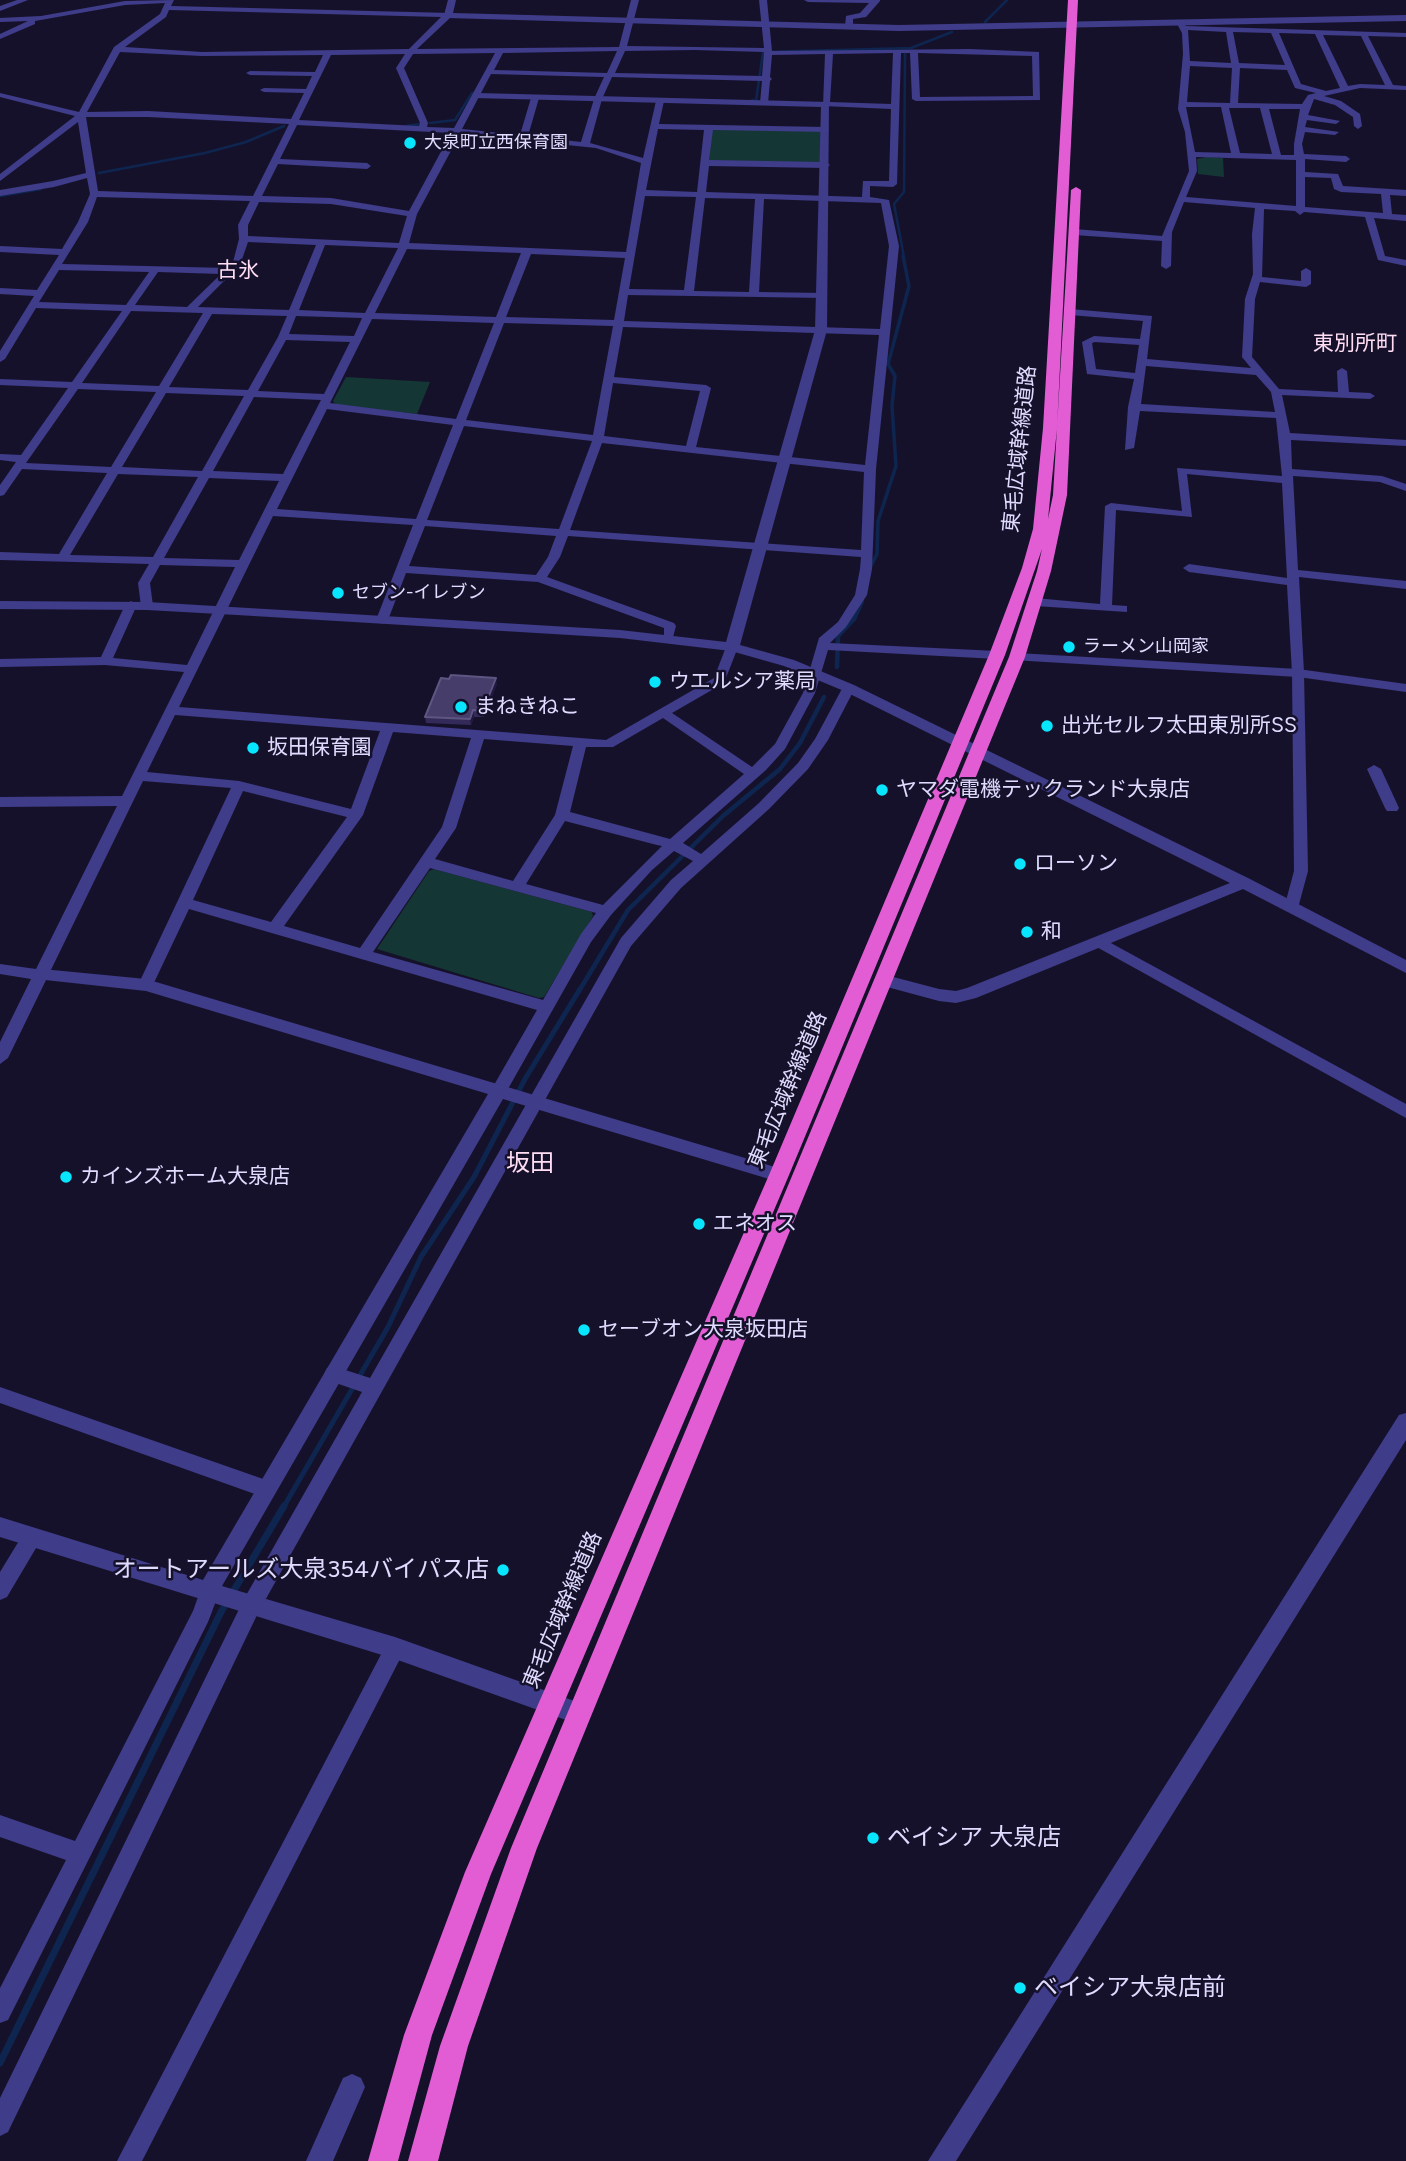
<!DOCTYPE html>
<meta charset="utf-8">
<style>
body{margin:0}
canvas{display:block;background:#16112b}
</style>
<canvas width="1406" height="2161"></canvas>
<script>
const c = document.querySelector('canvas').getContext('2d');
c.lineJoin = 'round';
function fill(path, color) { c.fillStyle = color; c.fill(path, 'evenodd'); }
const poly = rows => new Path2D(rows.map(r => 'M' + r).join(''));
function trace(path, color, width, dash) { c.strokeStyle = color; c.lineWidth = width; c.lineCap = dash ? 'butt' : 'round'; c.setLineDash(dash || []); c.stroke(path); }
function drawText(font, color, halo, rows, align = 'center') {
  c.font = font + ' Figtree,"Noto Sans JP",sans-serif'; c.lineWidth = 5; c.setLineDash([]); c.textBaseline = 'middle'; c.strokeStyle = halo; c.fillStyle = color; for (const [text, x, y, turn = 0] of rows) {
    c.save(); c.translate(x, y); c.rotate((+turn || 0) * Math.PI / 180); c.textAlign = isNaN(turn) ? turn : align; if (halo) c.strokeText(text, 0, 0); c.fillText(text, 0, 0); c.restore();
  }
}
const green = poly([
 [712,129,826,131,823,163,707,162],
 [1207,157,1223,158,1224,177,1198,174,1197,159],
 [346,377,430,382,417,414,336,405,333,401],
 [434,869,592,912,593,916,544,997,539,998,377,949,429,871]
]);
const streamFar4 = poly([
 [985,22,1007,0],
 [752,100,756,101,763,52,911,48,952,32],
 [430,123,455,120,472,93,480,93],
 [406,126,420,124],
 [99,173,205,153,246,142,284,126],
 [0,196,41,189],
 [904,257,894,204,904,192,905,53]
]);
const streamFar3 = poly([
 [870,568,877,554,878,521,896,466,892,406,895,376,888,364,909,286,903,256]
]);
const streamFar2 = poly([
 [837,667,838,636,854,619,862,601],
 [579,991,628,910,723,816,780,769,800,743,824,697]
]);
const streamFar1 = poly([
 [283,1508,388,1327,421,1257,474,1177,525,1079,580,989]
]);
const stream = poly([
 [0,2063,221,1612,284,1506]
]);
const minor = poly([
 [17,0,28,0,0,11,0,6,17,0],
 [174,0,171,6,451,13,451,17,417,49,619,47,631,0,639,0,627,46,764,48,759,0,767,0,772,51,970,49,1039,52,1040,100,916,101,912,99,910,53,901,53,897,184,893,187,870,186,870,197,889,200,899,246,876,469,872,569,867,595,846,627,830,643,997,651,1003,655,997,659,828,650,815,693,785,749,766,770,683,843,701,854,759,803,798,763,815,739,844,685,854,685,855,688,828,740,808,769,769,809,681,888,631,946,258,1613,8,2132,0,2136,0,2098,244,1599,362,1392,327,1380,324,1374,327,1368,333,1366,370,1378,621,938,671,880,693,861,674,851,652,870,611,915,591,942,504,1096,498,1098,492,1096,490,1092,537,1010,189,909,151,989,141,989,138,985,231,788,143,781,8,1058,0,1064,0,1042,31,979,0,974,0,964,36,969,117,806,0,807,0,797,122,796,184,672,105,665,0,667,0,659,101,657,125,605,131,601,137,605,113,658,187,665,235,567,160,565,150,583,153,606,147,610,141,606,138,583,149,564,0,560,0,552,59,554,107,473,22,469,4,495,0,496,0,485,16,462,0,460,0,454,21,455,68,388,0,385,0,379,72,382,122,311,36,308,5,359,0,362,0,351,34,296,0,294,0,288,37,290,59,255,0,252,0,246,62,249,78,222,90,194,87,178,54,187,0,196,0,190,53,181,86,173,78,122,0,181,0,174,75,116,0,97,0,93,79,112,114,47,160,14,165,3,125,5,35,21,35,24,0,39,0,34,28,21,0,22,0,18,41,16,125,1,174,0],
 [169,10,441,17,409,49,202,52,125,47,166,17,169,10],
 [695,50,764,52,762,76,615,73,625,51,695,50],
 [617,51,607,73,494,70,503,53,617,51],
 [120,52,202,56,323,55,315,72,250,71,246,73,250,75,312,76,306,89,264,88,260,90,264,92,304,93,291,119,148,111,87,112,120,52],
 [495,53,454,128,427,127,428,123,404,68,413,54,495,53],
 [893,53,891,104,830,102,833,54,893,53],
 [918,53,1032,56,1033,96,920,97,918,53],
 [405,54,396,68,420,123,419,126,299,120,331,55,405,54],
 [825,54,823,106,891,109,889,181,863,181,862,197,706,192,709,166,826,168,830,165,826,162,709,160,713,130,828,132,829,130,825,127,659,124,664,101,660,99,656,101,643,158,590,143,602,99,612,77,762,81,760,103,764,105,768,103,770,81,772,79,770,77,772,55,825,54],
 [491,74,604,77,594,99,581,142,528,136,539,98,535,96,531,98,520,135,462,129,491,74],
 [86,117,148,117,289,124,253,196,98,191,86,117],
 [297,125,451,133,409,211,331,198,262,196,278,164,367,169,371,166,367,163,280,159,297,125],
 [658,129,704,130,697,192,646,190,658,129],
 [460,134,596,148,641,163,626,252,409,243,417,214,460,134],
 [645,196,696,197,684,290,629,289,645,196],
 [97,197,250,201,238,225,239,239,233,262,227,268,62,264,88,222,97,197],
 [705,198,755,199,749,292,694,291,705,198],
 [764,199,881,203,889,246,880,329,624,321,628,295,825,298,827,296,822,293,759,292,764,199],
 [259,202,331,204,407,216,399,243,248,236,248,225,259,202],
 [248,242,316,245,289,310,198,307,240,265,248,242],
 [325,245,398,248,365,313,299,310,325,245],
 [407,249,521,253,496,317,375,313,407,249],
 [531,254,625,258,614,320,506,317,531,254],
 [59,270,149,272,126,305,39,302,59,270],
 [158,272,221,274,187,307,135,305,158,272],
 [131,311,203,313,159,386,82,383,131,311],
 [212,314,287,316,278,337,248,390,169,387,212,314],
 [296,316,362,318,354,336,289,334,296,316],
 [372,319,494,323,456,419,330,403,372,319],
 [504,323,613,326,593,435,466,420,504,323],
 [623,327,879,335,865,465,696,447,711,388,706,385,614,377,623,327],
 [286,340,350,342,324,394,258,391,286,340],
 [613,383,700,391,686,446,604,436,613,383],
 [78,389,156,392,111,467,26,463,78,389],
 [166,393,244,396,202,471,122,467,166,393],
 [254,397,321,400,283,474,213,471,254,397],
 [327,409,453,425,416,519,277,509,327,409],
 [464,426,592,441,559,529,427,520,464,426],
 [602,443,864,472,861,550,570,530,602,443],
 [118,474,198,477,153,557,70,555,118,474],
 [209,478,279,481,239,560,164,558,209,478],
 [273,516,413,525,376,620,382,624,388,620,406,573,538,582,664,628,664,641,672,641,676,626,674,623,547,577,560,557,568,536,861,557,860,569,855,595,838,622,819,638,803,693,775,744,752,767,672,713,724,683,738,647,732,643,726,647,714,678,606,740,179,707,273,516],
 [425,526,556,536,548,557,536,575,409,566,425,526],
 [175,715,380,731,351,809,239,781,147,772,175,715],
 [663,718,744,774,670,839,570,812,586,747,613,747,663,718],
 [393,732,471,738,442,827,360,948,284,926,363,815,393,732],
 [484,739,573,746,555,815,513,881,435,859,456,828,484,739],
 [243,791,347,817,271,922,193,900,243,791],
 [565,821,657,845,662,846,603,905,526,884,565,821],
 [430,868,596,913,581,934,543,1000,373,952,430,868],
 [804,0,880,0,880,1,866,17,853,19,853,27,849,29,845,27,846,16,860,13,869,3,808,2,804,0],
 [1180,20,1186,26,1406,33,1406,37,1368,36,1393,85,1406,86,1406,90,1360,88,1324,96,1341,101,1360,114,1362,126,1358,129,1354,126,1353,117,1335,105,1314,99,1308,115,1340,121,1336,124,1307,120,1305,127,1339,132,1335,135,1305,132,1302,144,1304,154,1346,156,1350,159,1346,162,1305,159,1305,172,1338,174,1343,186,1406,190,1406,196,1390,195,1392,214,1406,215,1406,221,1374,218,1385,256,1406,260,1406,266,1378,260,1365,217,1304,212,1300,215,1295,211,1264,209,1262,277,1301,281,1301,271,1306,268,1311,271,1311,284,1306,287,1260,282,1255,299,1252,357,1279,389,1338,392,1337,371,1342,368,1347,371,1349,392,1370,393,1375,396,1370,399,1282,395,1290,433,1406,440,1406,446,1291,440,1292,469,1382,476,1406,484,1406,491,1380,482,1293,476,1298,570,1406,581,1406,589,1299,577,1304,673,1308,871,1298,908,1291,913,1284,908,1294,871,1292,673,1287,585,1189,572,1183,568,1189,564,1287,578,1282,483,1187,474,1192,517,1116,510,1112,605,1127,606,1127,612,1035,606,1029,602,1035,598,1100,604,1105,506,1111,503,1182,511,1177,468,1282,476,1276,418,1140,411,1134,448,1125,450,1128,407,1134,379,1087,374,1082,342,1094,336,1140,339,1143,321,1070,315,1065,312,1070,309,1152,316,1147,359,1251,368,1242,357,1245,299,1253,274,1252,234,1255,208,1184,202,1172,232,1171,266,1166,269,1161,266,1162,241,1074,235,1069,232,1074,229,1162,236,1189,171,1185,132,1178,109,1183,54,1182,33,1176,22,1180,20],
 [1188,30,1226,32,1231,63,1190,61,1188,30],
 [1233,32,1271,33,1285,65,1239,63,1233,32],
 [1279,33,1315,34,1340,88,1326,91,1301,84,1279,33],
 [1323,35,1361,36,1385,85,1360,84,1348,86,1323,35],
 [1190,66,1232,68,1230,103,1187,102,1190,66],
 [1240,68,1287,70,1295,88,1316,93,1308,95,1302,104,1238,103,1240,68],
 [1186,107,1221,107,1231,153,1195,152,1186,107],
 [1229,108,1260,108,1272,154,1240,153,1229,108],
 [1269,109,1300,109,1294,144,1294,155,1281,155,1269,109],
 [1196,157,1296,160,1296,206,1186,197,1197,171,1196,157],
 [1305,177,1331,178,1334,189,1341,192,1381,194,1383,213,1305,207,1305,177],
 [1095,342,1139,345,1135,373,1096,369,1092,343,1095,342],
 [1146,366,1256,375,1271,392,1275,412,1141,404,1146,366],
 [1374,765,1381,769,1399,808,1397,811,1387,811,1385,808,1367,769,1374,765],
 [1098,936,1406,1104,1406,1118,1093,945,1091,941,1098,936],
 [0,1387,266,1480,273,1483,275,1489,273,1495,266,1498,0,1403,0,1387],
 [32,1528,39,1531,42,1537,39,1543,7,1597,0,1600,0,1572,25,1531,32,1528],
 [209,1583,216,1586,219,1593,208,1622,8,2020,0,2023,0,1988,66,1860,0,1837,0,1815,75,1841,193,1611,202,1586,209,1583],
 [395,1638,402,1641,405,1648,402,1655,142,2161,117,2161,388,1641,395,1638]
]);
const tertiary = poly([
 [448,0,456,0,453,13,899,25,1406,15,1406,21,899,31,448,18,444,15,448,0],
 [477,93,829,102,827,330,740,645,794,660,854,685,1250,879,1406,960,1406,973,1243,889,976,998,956,1003,939,1001,876,984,874,980,882,974,939,989,956,991,967,988,1230,883,844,691,784,666,731,651,620,638,237,615,147,610,0,609,0,601,147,602,620,630,726,642,815,330,821,107,474,98,474,94,477,93],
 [1017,653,1298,669,1406,684,1406,692,1298,677,1012,660,1010,657,1017,653],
 [42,969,146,979,785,1170,788,1175,785,1180,779,1182,503,1099,222,1586,395,1637,580,1703,588,1706,591,1714,588,1722,580,1725,395,1659,0,1537,0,1517,203,1580,488,1094,146,991,36,979,34,975,36,971,42,969],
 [1406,1413,1406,1440,956,2161,928,2161,1399,1415,1406,1413],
 [352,2074,361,2078,365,2087,333,2161,306,2161,343,2078,352,2074]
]);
const trunk = poly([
 [1068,0,1078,0,1057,428,1048,519,1053,495,1071,190,1076,187,1081,190,1067,495,1051,571,1025,657,537,1848,468,2046,438,2161,408,2161,440,2046,511,1848,1009,657,1037,571,1042,549,1005,655,789,1175,491,1874,432,2035,398,2161,368,2161,404,2035,465,1872,769,1175,989,655,1022,568,1033,529,1043,428,1068,0]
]);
const wall = poly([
 [449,679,497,684,484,717,474,717,471,725,426,723,425,717]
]);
const shadedWall = poly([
 [496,678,497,684,484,717,483,711],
 [473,710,474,717,471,725,470,719]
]);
const building = poly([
 [451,675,496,678,483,711,473,710,470,719,425,717,441,678,449,679,451,675]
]);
const markers = [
 [410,143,7,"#08e6ff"],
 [338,593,7,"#08e6ff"],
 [1069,647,7,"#08e6ff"],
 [655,682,7,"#08e6ff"],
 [461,707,7,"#08e6ff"],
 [1047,726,7,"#08e6ff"],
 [253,748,7,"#08e6ff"],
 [882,790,7,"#08e6ff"],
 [1020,864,7,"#08e6ff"],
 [1027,932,7,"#08e6ff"],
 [66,1177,7,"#08e6ff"],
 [699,1224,7,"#08e6ff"],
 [584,1330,7,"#08e6ff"],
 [503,1570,7,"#08e6ff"],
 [873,1838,7,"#08e6ff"],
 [1020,1988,7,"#08e6ff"]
];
const farPoinames = [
 ["大泉町立西保育園",424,143],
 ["セブン-イレブン",352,593],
 ["ラーメン山岡家",1083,647]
];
const farQuarternames = [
 ["古氷",238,271],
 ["東別所町",1355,344]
];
const streetNames = [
 ["東毛広域幹線道路",1020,449,-84],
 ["東毛広域幹線道路",788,1090,-67],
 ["東毛広域幹線道路",563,1610,-67]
];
const poiNames = [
 ["ウエルシア薬局",669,682],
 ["まねきねこ",475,707],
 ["出光セルフ太田東別所SS",1061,726],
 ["坂田保育園",267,748],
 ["ヤマダ電機テックランド大泉店",896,790],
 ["ローソン",1034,864],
 ["和",1041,932],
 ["カインズホーム大泉店",80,1177],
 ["エネオス",713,1224],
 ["セーブオン大泉坂田店",598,1330]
];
const quarterNames = [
 ["坂田",530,1164]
];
const nearPoinames = [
 ["オートアールズ大泉354バイパス店",489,1570,"right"],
 ["ベイシア 大泉店",887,1838],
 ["ベイシア大泉店前",1034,1988]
];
fill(green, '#143634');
trace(streamFar4, '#0d254f', 2.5);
trace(streamFar3, '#0d254f', 3.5);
trace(streamFar2, '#0d254f', 4.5);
trace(streamFar1, '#0d254f', 5);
trace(stream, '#0d254f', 7);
fill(minor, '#3f3c8a');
fill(tertiary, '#3f3c8a');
fill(trunk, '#e25dd3');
fill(wall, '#342a59');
fill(shadedWall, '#20183f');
fill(building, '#463d6a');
trace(building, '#5e5682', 2);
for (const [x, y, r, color] of markers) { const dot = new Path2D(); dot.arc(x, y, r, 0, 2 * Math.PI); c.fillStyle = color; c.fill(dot); trace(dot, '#16112b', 2.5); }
drawText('18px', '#e0dcff', '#16112b', farPoinames, 'left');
drawText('21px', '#ffdef3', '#16112b', farQuarternames);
drawText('21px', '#e0dcff', '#16112b', streetNames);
drawText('21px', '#e0dcff', '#16112b', poiNames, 'left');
drawText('24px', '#ffdef3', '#16112b', quarterNames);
drawText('24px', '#e0dcff', '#16112b', nearPoinames, 'left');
</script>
